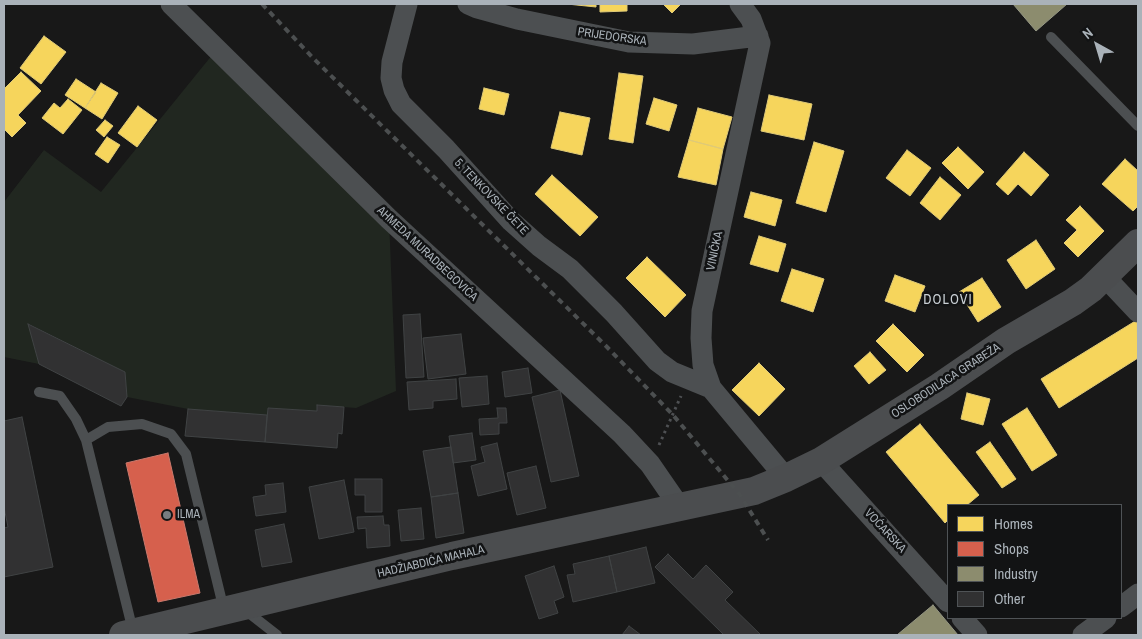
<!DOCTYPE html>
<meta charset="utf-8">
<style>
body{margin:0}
#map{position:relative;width:1142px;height:639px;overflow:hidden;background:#181818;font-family:"Archivo Narrow",sans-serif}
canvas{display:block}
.frame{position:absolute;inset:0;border:5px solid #aab2b9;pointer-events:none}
.legend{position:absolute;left:947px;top:504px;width:175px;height:115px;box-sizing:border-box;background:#121314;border:1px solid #4f5356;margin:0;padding:6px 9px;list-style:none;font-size:15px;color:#aab2b9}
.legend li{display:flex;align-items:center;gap:10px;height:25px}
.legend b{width:25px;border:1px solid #4f5356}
.north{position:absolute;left:1072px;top:20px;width:50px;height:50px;-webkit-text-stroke:4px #121314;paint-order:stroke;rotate:321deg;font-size:14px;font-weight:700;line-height:20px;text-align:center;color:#aab2b9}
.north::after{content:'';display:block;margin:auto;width:18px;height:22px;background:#aab2b9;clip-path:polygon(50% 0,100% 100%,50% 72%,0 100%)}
</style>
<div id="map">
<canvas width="1142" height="639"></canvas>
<div class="frame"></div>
<ul class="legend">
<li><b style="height:14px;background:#f6d55c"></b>Homes</li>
<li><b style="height:14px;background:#d6604d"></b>Shops</li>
<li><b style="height:14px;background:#8c8c6e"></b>Industry</li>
<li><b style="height:14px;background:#313132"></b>Other</li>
</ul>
<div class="north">N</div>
</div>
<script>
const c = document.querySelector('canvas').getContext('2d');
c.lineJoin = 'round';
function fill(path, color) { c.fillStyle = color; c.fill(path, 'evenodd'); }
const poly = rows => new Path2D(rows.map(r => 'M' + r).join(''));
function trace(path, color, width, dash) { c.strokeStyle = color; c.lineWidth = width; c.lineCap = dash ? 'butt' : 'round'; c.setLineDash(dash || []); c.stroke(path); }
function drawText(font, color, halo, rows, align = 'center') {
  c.font = font + ' "Archivo Narrow",sans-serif'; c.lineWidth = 5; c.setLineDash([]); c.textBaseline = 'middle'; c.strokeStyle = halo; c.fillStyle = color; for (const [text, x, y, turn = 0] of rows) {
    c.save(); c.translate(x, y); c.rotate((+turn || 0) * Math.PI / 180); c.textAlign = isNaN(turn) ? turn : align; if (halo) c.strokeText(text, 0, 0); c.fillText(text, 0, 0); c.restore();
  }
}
const green = poly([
 [217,49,389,219,396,391,356,408,318,405,317,411,268,408,267,415,188,409,127,397,125,372,29,324,39,364,4,357,4,202,44,150,101,192]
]);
const homes = poly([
 [567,4,596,4,596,7,567,4],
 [600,4,627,4,627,11,600,12,600,4],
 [663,4,681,4,672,13,663,4],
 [44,36,66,52,41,84,20,68,44,36],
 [21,72,41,91,18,115,26,123,12,137,4,129,4,89,21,72],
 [619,73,643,76,633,143,609,139,619,73],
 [76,79,96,92,85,108,65,95,76,79],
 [101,83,118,93,102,119,85,108,101,83],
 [484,88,509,94,504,115,479,109,484,88],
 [769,95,812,104,804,140,761,131,769,95],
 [654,98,677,105,669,131,646,124,654,98],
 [68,99,82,110,63,134,42,118,54,103,60,108,68,99],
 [138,106,157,120,137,147,118,133,138,106],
 [698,108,732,117,723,149,689,140,698,108],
 [560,112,590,118,582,155,551,148,560,112],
 [105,120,113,126,104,137,96,130,105,120],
 [107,137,120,145,108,163,95,154,107,137],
 [689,140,723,149,716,185,678,177,689,140],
 [814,142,844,151,826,212,796,203,814,142],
 [958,147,984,172,968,189,942,163,958,147],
 [907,150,931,168,910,196,886,178,907,150],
 [1024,152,1049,175,1031,196,1018,184,1008,195,996,184,1024,152],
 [1125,159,1138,171,1138,206,1133,211,1102,184,1125,159],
 [552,175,598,217,580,236,535,194,552,175],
 [940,177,961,195,940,220,920,203,940,177],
 [751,192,782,200,775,226,744,217,751,192],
 [1080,206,1104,231,1078,257,1064,243,1077,230,1066,220,1080,206],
 [759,236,786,244,778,272,750,264,759,236],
 [1036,240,1055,269,1026,289,1007,260,1036,240],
 [647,257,686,295,665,317,626,278,647,257],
 [792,269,824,279,813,312,781,301,792,269],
 [895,275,925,286,915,312,885,301,895,275],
 [982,278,1001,307,978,322,959,292,982,278],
 [1137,320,1138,358,1059,408,1041,379,1137,320],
 [893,324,924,355,907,372,876,341,893,324],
 [870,352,886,370,869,384,854,366,870,352],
 [759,363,785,389,759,416,732,390,759,363],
 [967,393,990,399,983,425,961,419,967,393],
 [1027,408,1057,455,1032,471,1002,424,1027,408],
 [920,424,979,495,967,505,948,505,948,520,945,523,886,452,920,424],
 [990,442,1016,479,1002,488,976,452,990,442]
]);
const shops = poly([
 [168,453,200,593,158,602,126,463,168,453]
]);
const industry = poly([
 [1013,4,1067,4,1036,31,1013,4],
 [933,605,958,635,897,635,933,605]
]);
const building = poly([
 [420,314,424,377,406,378,403,315,420,314],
 [28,324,125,372,127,397,121,406,39,364,28,324],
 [461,334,466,374,428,379,423,338,461,334],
 [528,368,532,393,505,397,502,372,528,368],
 [487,376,489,404,462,407,459,378,487,376],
 [456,379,457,399,433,401,433,408,409,410,407,382,456,379],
 [560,390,579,476,551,482,532,397,560,390],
 [317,405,344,407,342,434,338,433,337,448,265,442,268,408,317,411,317,405],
 [497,408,506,408,507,423,499,423,499,434,480,435,479,419,498,418,497,408],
 [188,409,267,415,265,442,185,436,188,409],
 [22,417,53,567,4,577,4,528,8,527,4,507,4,421,22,417],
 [472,433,476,460,453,463,449,436,472,433],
 [497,443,507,489,478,496,471,466,485,462,481,447,497,443],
 [451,447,458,493,431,497,423,451,451,447],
 [536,466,546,508,517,515,507,473,536,466],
 [355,479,382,479,382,512,365,512,365,495,355,495,355,479],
 [344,480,354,532,319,539,309,487,344,480],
 [283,483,286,512,256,516,253,497,266,495,265,485,283,483],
 [458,493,464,533,436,538,431,497,458,493],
 [421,508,424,539,401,541,398,510,421,508],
 [383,516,384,525,389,525,390,546,367,548,366,528,358,529,357,517,383,516],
 [284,524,292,562,262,567,255,530,284,524],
 [646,547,655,583,617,592,609,556,646,547],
 [668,554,693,579,706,565,733,592,725,600,761,635,724,635,655,567,668,554],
 [609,556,617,592,573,602,567,575,575,574,573,564,609,556],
 [554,566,564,597,554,601,558,613,539,619,525,576,554,566],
 [629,626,641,635,622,635,629,626]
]);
const path = poly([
 [659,445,681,396]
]);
const lane = poly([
 [1051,37,1138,126],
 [39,392,60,396,76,419,86,440,133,631],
 [86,440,108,427,142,424,171,434,186,454,224,610],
 [245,610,277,635]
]);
const street = poly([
 [171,4,389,219,622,434,650,464,679,506],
 [407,4,392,62,391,78,394,90,401,104,446,149,511,221,539,246,570,269,614,313,657,361,672,372,711,388],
 [468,4,477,8,517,19,629,42,693,44,758,36],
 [740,4,751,19,760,43,702,311,701,338,703,365,711,388,786,478],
 [1105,277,1138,312],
 [821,461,948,602],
 [1121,607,1138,594],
 [962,618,977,635],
 [1083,635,1106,618]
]);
const secondary = poly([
 [123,635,452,556,754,491,786,478,821,461,939,387,1006,341,1073,302,1091,289,1138,243]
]);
const rail = poly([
 [262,4,314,59,606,346,673,415,740,495,768,540]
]);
const markers = [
 [167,515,5,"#777c81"]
];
const streetNames = [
 ["PRIJEDORSKA",612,37,8],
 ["5. TENKOVSKE ČETE",491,197,46],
 ["VINIČKA",715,251,-78],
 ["AHMEDA MURADBEGOVIĆA",427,254,43],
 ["OSLOBODILACA GRABEŽA",946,381,-33],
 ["VOĆARSKA",885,531,47],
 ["HADŽIABDIĆA MAHALA",431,562,-13]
];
const poiNames = [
 ["ILMA",177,515]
];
const neighbourhoodNames = [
 ["DOLOVI",948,300]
];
fill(green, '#212720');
fill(homes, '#f6d55c');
trace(homes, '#dfca78', 1);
fill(shops, '#d6604d');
trace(shops, '#c9796d', 1);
fill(industry, '#8c8c6e');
trace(industry, '#959784', 1);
fill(building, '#313132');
trace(building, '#404344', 1);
trace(path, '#4e5053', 3, [2.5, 4]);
trace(lane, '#4c4f51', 10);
trace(street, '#4c4f51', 21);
trace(secondary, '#4b4d4f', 28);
trace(rail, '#4c4f50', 4, [6, 5]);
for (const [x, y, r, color] of markers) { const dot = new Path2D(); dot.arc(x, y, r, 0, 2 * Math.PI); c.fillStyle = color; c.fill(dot); trace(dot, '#121314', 2); }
drawText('12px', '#aab2b9', '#121314', streetNames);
drawText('12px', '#aab2b9', '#121314', poiNames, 'left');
c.letterSpacing = '1px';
drawText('14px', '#cad0d5', '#121314', neighbourhoodNames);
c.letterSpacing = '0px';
</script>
